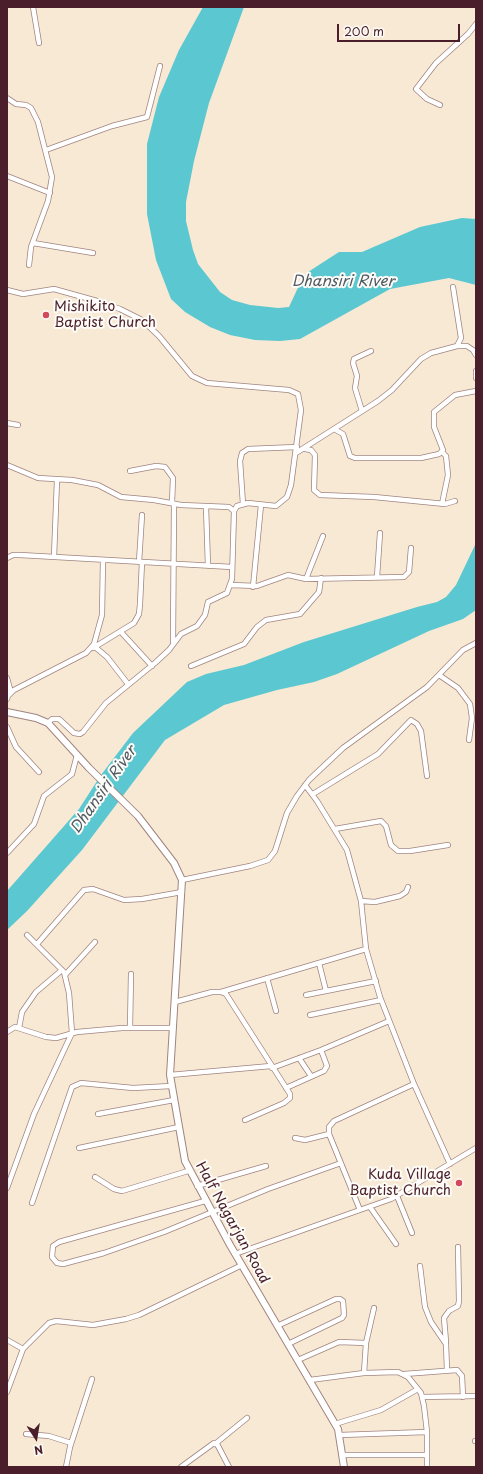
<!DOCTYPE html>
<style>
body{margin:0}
#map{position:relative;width:483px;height:1474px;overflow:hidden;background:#f7e9d4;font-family:"Playpen Sans",sans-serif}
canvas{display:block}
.frame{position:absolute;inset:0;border:8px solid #4a1f2b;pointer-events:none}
.north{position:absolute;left:16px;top:1418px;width:40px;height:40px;-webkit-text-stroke:3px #fdfcf7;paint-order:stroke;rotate:168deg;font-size:11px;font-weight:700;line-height:16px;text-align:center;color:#4a1f2b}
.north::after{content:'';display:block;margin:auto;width:14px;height:18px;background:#4a1f2b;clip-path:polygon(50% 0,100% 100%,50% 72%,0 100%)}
.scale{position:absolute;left:337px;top:24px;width:123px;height:18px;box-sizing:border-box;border:2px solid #4a1f2b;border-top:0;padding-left:5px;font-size:12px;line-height:14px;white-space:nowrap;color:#4a1f2b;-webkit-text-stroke:3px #fdfcf7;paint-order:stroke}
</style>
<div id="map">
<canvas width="483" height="1474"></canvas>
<div class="frame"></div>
<div class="north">N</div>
<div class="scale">200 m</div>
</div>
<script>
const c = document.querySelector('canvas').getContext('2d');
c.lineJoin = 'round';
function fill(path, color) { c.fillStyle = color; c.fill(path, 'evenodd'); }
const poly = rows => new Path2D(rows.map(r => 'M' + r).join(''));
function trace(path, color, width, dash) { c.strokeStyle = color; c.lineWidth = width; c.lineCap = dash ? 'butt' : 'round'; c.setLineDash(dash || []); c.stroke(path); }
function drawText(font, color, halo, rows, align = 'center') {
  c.font = font + ' "Playpen Sans",sans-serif'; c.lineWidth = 4; c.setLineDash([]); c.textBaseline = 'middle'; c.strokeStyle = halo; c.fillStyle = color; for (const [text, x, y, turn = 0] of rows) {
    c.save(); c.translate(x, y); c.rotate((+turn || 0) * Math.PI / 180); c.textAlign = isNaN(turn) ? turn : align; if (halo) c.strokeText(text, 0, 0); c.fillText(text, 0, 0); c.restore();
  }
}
const water = poly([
 [203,7,244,7,209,103,194,161,186,202,186,221,193,250,198,264,220,292,232,300,250,305,278,308,289,307,302,279,308,272,339,252,362,252,420,227,462,218,476,219,476,285,449,278,390,289,300,339,280,341,255,340,230,335,210,327,185,312,171,299,156,260,147,214,147,144,159,97,179,50],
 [476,543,476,610,463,619,429,631,337,674,314,682,277,690,224,705,165,740,82,850,27,911,7,930,7,891,79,809,101,775,133,733,187,682,206,674,244,665,304,642,417,607,437,602,446,597,456,585]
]);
const minor = poly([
 [33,7,39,43],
 [7,98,16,104,26,105,31,108,38,122,52,177,48,201,31,247,29,265],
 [440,105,427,99,416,89,436,63,468,34,476,24],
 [46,150,112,126,147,117,160,66],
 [7,176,50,193],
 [33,243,93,253],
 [7,290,23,294,54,289,97,301,120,309,142,320,159,336,192,376,207,383,289,390,298,394,301,410,291,485,287,497,276,506,248,503,237,506,234,511,232,579,227,593,208,602,205,615,197,626,181,634,169,650,155,663,106,703,83,732,80,734,74,733,59,719,52,719,48,723],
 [457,346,467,346,473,350,476,355],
 [476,371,476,378],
 [362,411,355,388,357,376,353,363,354,359,371,351],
 [7,423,18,425],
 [334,429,343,434,350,456,355,458,421,458,439,454,443,450,434,427,434,412,455,395,476,391],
 [305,449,311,450,315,455,314,490,320,495,374,497,445,504,455,501],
 [296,453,378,401,392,390,421,359,431,353,457,346,461,338,453,287],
 [7,465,38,478,72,480,98,485,121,497,154,500,181,505,229,507,234,511],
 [130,471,156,466,165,467,173,478,172,503],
 [243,504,240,461,242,453,248,449,297,447],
 [442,504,448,475,446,456,442,452],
 [206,507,208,566],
 [54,557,57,480],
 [7,558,13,555,20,555,232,567],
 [139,562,142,515],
 [377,577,380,533],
 [306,579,323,536],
 [231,585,257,586,288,575,306,579,404,577,409,572,411,548],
 [253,587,261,505],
 [121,632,152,666],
 [173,642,174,504],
 [95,647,107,657,128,684],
 [93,648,134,623,139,614,140,604,142,562],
 [191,666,244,644,257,627,266,620,300,614,319,592,321,578],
 [439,675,458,688,470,704,472,718,469,740],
 [7,678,10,689,7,699],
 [9,695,14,690,86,653,94,644,102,615,103,560],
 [7,727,16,747,39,772],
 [305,785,317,801,347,850,361,901,366,949,380,997,414,1084,450,1164],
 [313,794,378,754,411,720,417,724,421,731,427,776],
 [335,829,381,821,386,826,391,845,398,851,410,851,448,845],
 [7,853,34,824,44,796,72,774,77,755],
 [182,880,250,866,268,860,275,851,287,813,297,796,309,780,343,748,427,687,463,650,476,643],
 [361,901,375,902,400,896,406,892,408,887],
 [37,944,84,890,93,889,124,900,142,899,182,892],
 [319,963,326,991],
 [65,975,95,942],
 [267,978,276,1011],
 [221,992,366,949],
 [306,995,376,981],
 [175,1002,212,992,221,992,226,994,290,1094,290,1098,284,1103,245,1120],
 [310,1015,381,1000],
 [19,1028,22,1012,36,992,62,970],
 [130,1028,131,974],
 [7,1032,15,1027,46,1037,56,1038,77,1032,122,1028,173,1028],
 [299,1058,311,1076],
 [272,1068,321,1050,389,1021],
 [170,1075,271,1066],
 [286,1088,324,1071,327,1066,321,1050],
 [98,1114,174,1100],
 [295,1138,305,1140,329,1134],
 [79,1148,179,1127],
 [95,1177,114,1189,122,1191,188,1171],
 [197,1186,266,1166],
 [7,1188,34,1114,72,1033,69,993,64,972,27,935],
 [397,1196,412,1233],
 [205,1201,59,1242,53,1246,52,1257,57,1263,63,1264,104,1253,164,1232,268,1189,341,1163],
 [32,1203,72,1087,81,1083,133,1088,171,1086],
 [370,1207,396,1244],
 [360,1210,329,1134,329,1127,334,1121,414,1084],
 [235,1254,391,1199,476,1148],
 [420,1266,425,1307,431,1322,446,1344,447,1370],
 [277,1326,336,1299,340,1299,343,1301,344,1315,342,1318,288,1344],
 [7,1340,23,1349],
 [446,1342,444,1318,449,1311,458,1306,459,1301,458,1247],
 [298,1360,339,1342,366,1343],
 [364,1373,366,1343,374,1308],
 [404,1374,457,1370,462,1376,463,1397],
 [310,1380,364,1373,398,1372,408,1377,421,1393,424,1406,427,1432,427,1467],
 [7,1392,23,1349,49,1323,56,1321,93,1325,126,1319,139,1315,242,1265],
 [422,1397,476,1396],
 [335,1424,381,1410,418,1389],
 [26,1434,49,1436,71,1443],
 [340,1435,427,1432],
 [475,1441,476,1441],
 [215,1444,247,1418],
 [343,1455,427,1455],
 [66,1467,70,1447,92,1379],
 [181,1467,214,1443,217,1444,229,1467]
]);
const secondary = poly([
 [7,712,36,718,48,723,89,768,138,816,174,863,182,880,170,1075,185,1161,230,1245,338,1429,344,1467]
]);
const markers = [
 [46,315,4,"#d1495b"],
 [459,1183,4,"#d1495b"]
];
const poiNames = [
 ["Mishikito",54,307],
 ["Baptist Church",54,323],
 ["Kuda Village",451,1175,"right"],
 ["Baptist Church",451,1191,"right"]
];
const streetNames = [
 ["Half Nagarjan Road",232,1223,61]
];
const waterNames = [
 ["Dhansiri River",343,282],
 ["Dhansiri River",104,790,-55]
];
fill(water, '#5ac7d1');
trace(minor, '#a08480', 6);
trace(secondary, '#a08480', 8);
trace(minor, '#fff', 4.5);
trace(secondary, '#fff', 6);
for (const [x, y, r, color] of markers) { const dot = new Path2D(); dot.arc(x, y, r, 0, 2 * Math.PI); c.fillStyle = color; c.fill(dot); trace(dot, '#fdfcf7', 1.5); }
drawText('14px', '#4a1f2b', '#fdfcf7', poiNames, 'left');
drawText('14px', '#4a1f2b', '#fdfcf7', streetNames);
drawText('italic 15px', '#505a65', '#fdfcf7', waterNames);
</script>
